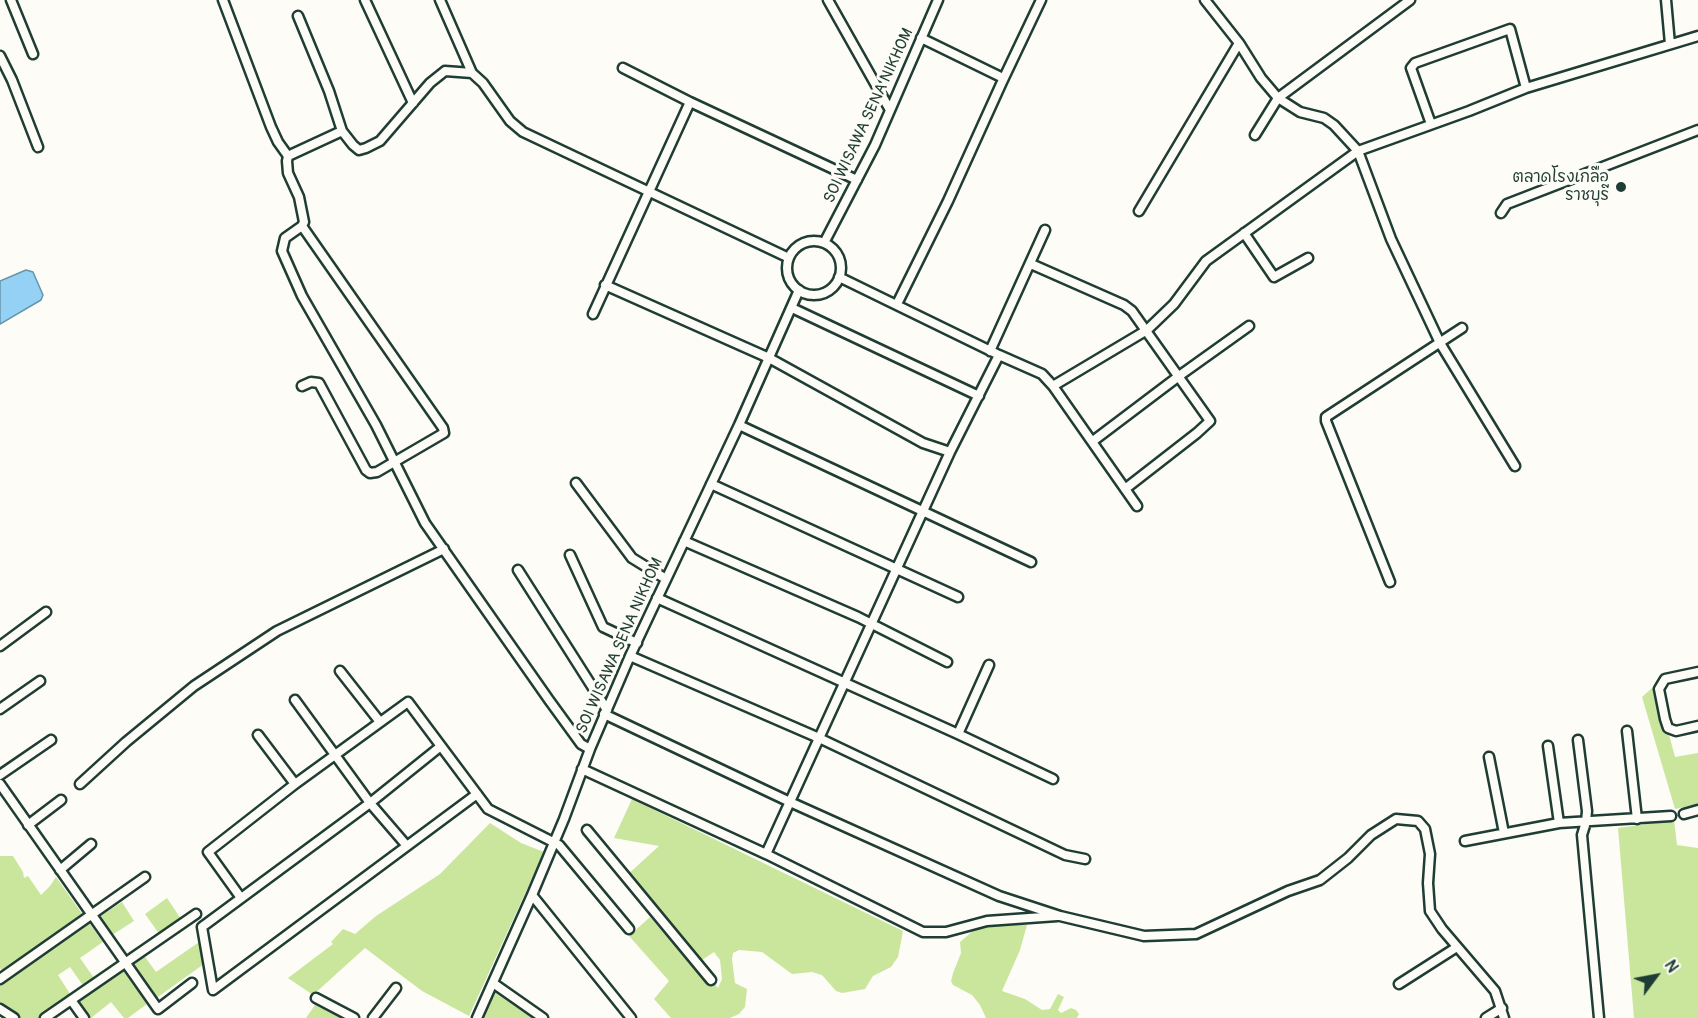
<!DOCTYPE html>
<meta charset="utf-8">
<style>
body{margin:0}
#map{position:relative;width:1698px;height:1018px;overflow:hidden;background:#fdfcf7;font-family:Pangolin,sans-serif}
canvas{display:block}
.north{position:absolute;left:1626px;top:946px;width:60px;height:60px;-webkit-text-stroke:4px #fdfcf7;paint-order:stroke;rotate:58deg;font-size:16px;font-weight:700;line-height:24px;text-align:center;color:#1f3d34}
.north::after{content:'';display:block;margin:auto;width:21px;height:27px;background:#1f3d34;clip-path:polygon(50% 0,100% 100%,50% 72%,0 100%)}
</style>
<div id="map">
<canvas width="1698" height="1018"></canvas>
<div class="north">N</div>
</div>
<script>
const c = document.querySelector('canvas').getContext('2d');
c.lineJoin = 'round';
function fill(path, color) { c.fillStyle = color; c.fill(path, 'evenodd'); }
const poly = rows => new Path2D(rows.map(r => 'M' + r).join(''));
function trace(path, color, width, dash) { c.strokeStyle = color; c.lineWidth = width; c.lineCap = dash ? 'butt' : 'round'; c.setLineDash(dash || []); c.stroke(path); }
function drawText(font, color, halo, rows, align = 'center') {
  c.font = font + ' Pangolin,"Playpen Sans Thai",sans-serif'; c.lineWidth = 6; c.setLineDash([]); c.textBaseline = 'middle'; c.strokeStyle = halo; c.fillStyle = color; for (const [text, x, y, turn = 0] of rows) {
    c.save(); c.translate(x, y); c.rotate((+turn || 0) * Math.PI / 180); c.textAlign = isNaN(turn) ? turn : align; if (halo) c.strokeText(text, 0, 0); c.fillText(text, 0, 0); c.restore();
  }
}
const green = poly([
 [1652,688,1657,690,1675,757,1698,753,1698,804,1675,809,1642,697],
 [632,799,903,931,898,957,891,967,873,976,865,989,842,993,836,991,822,975,812,972,792,974,762,952,739,950,733,953,732,959,735,983,747,989,745,1007,739,1014,730,1018,671,1018,654,999,669,981,629,936,650,917,705,982,710,980,626,876,659,846,614,838],
 [714,952,720,960,722,979,718,988,711,980,713,977,702,960],
 [1674,820,1677,845,1698,848,1698,1018,1634,1018,1618,828],
 [490,823,521,843,544,852,469,1016,422,991,365,948,313,995,288,978,333,944,331,942,343,929,355,934,376,916,440,874],
 [0,856,13,856,23,872,24,878,28,876,41,895,50,886,56,877,83,915,3,972,0,968],
 [167,898,181,919,160,935,145,914],
 [122,902,134,921,112,935,99,917],
 [89,923,103,942,80,958,94,978,84,987,70,967,58,975,72,997,39,1018,20,1018,0,1005,0,983],
 [988,924,1027,925,1020,950,1002,991,1025,999,1042,1010,1050,1009,1058,994,1064,997,1058,1010,1061,1013,1071,1008,1076,1010,1079,1014,1077,1018,986,1018,980,1005,972,995,953,985,951,981,953,973,961,953,960,942,974,930],
 [202,940,204,964,155,999,130,963,143,954,156,972],
 [122,969,147,1004,128,1018,124,1018,111,1002,91,1018,78,1000],
 [495,991,535,1018,483,1018],
 [315,1005,341,1018,306,1018]
]);
const water = poly([
 [26,270,33,272,43,295,41,300,0,324,0,281,26,270]
]);
const minor = poly([
 [11,0,33,54],
 [223,0,271,127,278,142,288,156],
 [365,0,413,103],
 [440,0,472,73],
 [828,0,890,110],
 [1205,0,1239,43,1261,78,1278,98,1300,112,1324,118,1334,125,1358,151,1391,239,1440,343,1515,466],
 [1666,0,1670,44],
 [298,16,329,91,342,131],
 [921,38,1003,78],
 [0,56,12,80,38,147],
 [623,68,690,102],
 [1431,124,1411,68,1415,63,1510,29,1526,88],
 [1255,135,1278,98,1410,0],
 [1139,211,1239,43],
 [1501,213,1507,204,1698,130],
 [302,226,443,428,444,433,377,472,370,473,366,470,319,383,311,382,302,386],
 [1244,233,1274,277,1308,258],
 '787 268a27 27 0 1 1 54 0a27 27 0 1 1-54 0Z',
 [824,243,875,145,938,0],
 [1031,264,1124,305,1132,311,1210,421,1197,433,1125,489],
 [839,277,999,355,1042,374,1053,386,1137,506],
 [605,285,769,358,923,443,950,452],
 [897,304,948,201,1002,82,1041,0],
 [792,308,979,396],
 [593,314,690,102,857,180],
 [990,351,1045,230],
 [1053,386,1147,330,1174,304,1206,261,1358,151,1469,111,1526,88,1698,36],
 [739,425,1031,562],
 [1093,441,1179,376,1249,326],
 [576,483,632,558,666,579],
 [711,484,958,597],
 [684,541,858,617,947,662],
 [570,555,603,627,637,643],
 [518,570,607,710],
 [1390,582,1326,421,1326,417,1462,328],
 [657,598,958,734,1053,779],
 [0,646,46,612],
 [630,656,819,738,1065,855,1085,859],
 [340,671,380,722],
 [1698,672,1665,679,1659,689,1665,719,1668,728,1676,731,1698,726],
 [295,700,370,803,407,846],
 [0,709,40,681],
 [604,714,790,802,999,896,1060,916,1144,936,1196,934,1288,891,1320,880,1348,858,1371,835,1396,819,1418,821,1425,829,1430,854,1428,883,1430,911,1442,929,1495,991,1504,1018],
 [1627,731,1637,819],
 [958,734,989,665],
 [258,735,295,784],
 [1578,740,1587,811,1586,822,1582,835,1599,1018],
 [441,746,370,803,202,927,213,990,477,794],
 [1548,746,1559,823],
 [590,749,581,744,549,700,425,523,376,425,302,296,282,251,285,238,302,226,304,222,299,197,288,173,287,161,288,156,342,131,353,145,359,150,366,148,380,141,430,83,445,71,472,73,483,83,510,121,523,132,789,258],
 [1489,757,1504,833],
 [582,769,766,854,923,932,946,932,987,921,1057,916],
 [0,775,51,740],
 [0,784,158,1009,192,983],
 [80,784,126,742,194,686,277,631,444,549],
 [1684,814,1698,810],
 [28,825,61,800],
 [587,830,711,980],
 [1465,841,1559,823,1671,816],
 [766,854,950,452,999,355],
 [60,870,91,844],
 [532,895,631,1018],
 [241,898,208,852,295,784,408,702,488,809,559,845,629,929],
 [0,979,145,877],
 [493,983,543,1018],
 [1399,984,1457,947],
 [316,998,354,1018],
 [71,1000,84,1018],
 [0,1009,14,1018],
 [45,1018,196,914],
 [373,1018,396,988],
 [477,1018,532,895,564,819,590,749,630,656,739,425,799,290],
 [1486,1018,1502,1008]
]);
const markers = [
 [1621,187,6,"#1f3d34"]
];
const streetNames = [
 ["SOI WISAWA SENA NIKHOM",869,116,-65],
 ["SOI WISAWA SENA NIKHOM",620,646,-66]
];
const poiNames = [
 ["ตลาดโรงเกลือ",1609,178],
 ["ราชบุรี",1609,196]
];
fill(green, '#cae69c');
fill(water, '#94d1f5');
trace(water, '#6596a8', 1.5);
trace(minor, '#1f3d34', 13);
trace(minor, '#fdfcf7', 8);
for (const [x, y, r, color] of markers) { const dot = new Path2D(); dot.arc(x, y, r, 0, 2 * Math.PI); c.fillStyle = color; c.fill(dot); trace(dot, '#fdfcf7', 2); }
drawText('16px', '#1f3d34', '#fdfcf7', streetNames);
drawText('16px', '#1f3d34', '#fdfcf7', poiNames, 'right');
</script>
